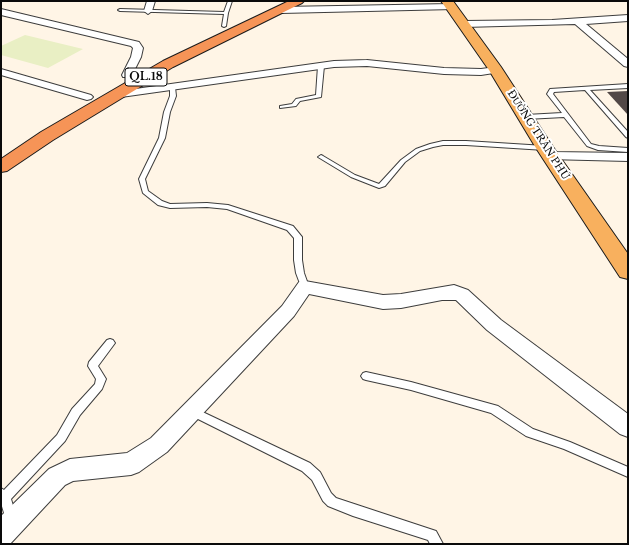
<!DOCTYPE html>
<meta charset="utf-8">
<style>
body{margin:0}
#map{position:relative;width:629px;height:545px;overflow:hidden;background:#fff5e6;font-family:"Libre Baskerville",serif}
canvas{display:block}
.frame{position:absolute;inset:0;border:2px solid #0a0a0a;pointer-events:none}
</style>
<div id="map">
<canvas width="629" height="545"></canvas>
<div class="frame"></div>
</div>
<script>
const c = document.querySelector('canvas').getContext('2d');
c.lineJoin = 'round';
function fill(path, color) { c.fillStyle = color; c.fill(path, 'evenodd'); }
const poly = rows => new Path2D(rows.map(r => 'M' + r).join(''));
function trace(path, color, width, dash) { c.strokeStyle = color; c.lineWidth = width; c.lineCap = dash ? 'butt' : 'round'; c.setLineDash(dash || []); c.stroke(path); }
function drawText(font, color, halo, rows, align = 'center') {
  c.font = font + ' "Libre Baskerville",serif'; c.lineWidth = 4; c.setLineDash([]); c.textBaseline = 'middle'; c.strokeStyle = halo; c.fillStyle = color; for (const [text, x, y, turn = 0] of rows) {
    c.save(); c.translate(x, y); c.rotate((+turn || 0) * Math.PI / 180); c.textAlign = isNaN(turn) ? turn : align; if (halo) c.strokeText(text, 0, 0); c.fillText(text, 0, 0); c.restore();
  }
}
const pitch = poly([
 [25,35,83,49,48,68,1,55,1,46]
]);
const building = poly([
 [628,91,628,115,607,92]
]);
const service = poly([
 [228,1,232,1,228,13,226,26,224,27,222,26,224,14,120,11,118,10,120,9,224,12,228,1],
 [321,64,324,66,321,97,300,101,296,106,280,108,280,106,292,104,296,99,316,95,318,66,321,64],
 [628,84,628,88,590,90,628,132,628,138,626,137,585,90,554,92,553,94,591,144,599,146,628,148,628,152,598,150,587,146,564,117,526,119,523,117,526,115,562,113,547,94,550,89,628,84],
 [170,86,175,87,176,96,170,112,165,138,145,179,148,191,162,201,170,204,207,203,228,205,293,226,302,237,302,260,304,273,309,287,308,289,302,289,296,273,294,260,294,238,287,230,227,209,207,207,170,208,158,205,143,193,139,179,159,138,164,112,170,96,170,86],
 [443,141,466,141,545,146,548,148,545,150,466,145,443,145,433,147,420,151,405,162,385,186,379,188,351,177,318,157,321,155,323,156,355,175,379,184,401,160,416,149,430,144,443,141],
 [110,339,113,340,115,343,98,366,106,379,102,389,80,415,65,441,11,499,17,519,15,523,11,525,7,523,1,503,1,488,4,490,57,435,72,409,95,384,96,379,88,366,89,362,107,340,110,339],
 [366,372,411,382,498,406,533,429,570,442,628,467,628,477,564,449,526,436,491,413,411,390,366,380,363,379,361,376,363,373,366,372],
 [192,407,310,463,320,472,331,493,336,498,436,531,443,544,430,544,428,540,353,516,328,506,323,501,312,480,302,471,188,414,187,411,188,408,192,407]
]);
const minor = poly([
 [147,1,155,1,152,11,148,14,144,11,147,1],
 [451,4,454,5,455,7,454,9,281,13,277,10,281,7,451,4],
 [1,9,139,42,143,48,141,57,131,77,123,77,122,75,131,57,133,48,131,46,1,15,1,9],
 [628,15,628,21,586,24,628,59,628,67,624,66,575,24,464,27,459,24,464,21,552,20,628,15],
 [367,60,444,68,481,69,496,67,501,70,500,72,481,75,444,74,367,66,334,67,114,98,110,97,108,95,110,93,114,92,334,61,367,60],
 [1,69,91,95,93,97,91,99,87,100,1,75,1,69],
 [552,152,628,153,628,161,547,159,545,156,547,153,552,152],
 [305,281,383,295,401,294,454,285,468,290,501,320,628,414,628,437,620,434,487,330,456,300,442,300,401,308,383,309,309,294,294,316,167,452,139,472,131,475,73,481,65,485,10,544,1,544,1,516,49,469,70,459,127,453,151,438,282,306,299,282,305,281]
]);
const primary = poly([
 [441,1,453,1,501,67,553,147,628,254,628,279,620,277,536,148,489,70,441,1]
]);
const trunk = poly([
 [289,1,304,1,302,3,173,67,53,140,7,171,1,172,1,159,41,132,163,61,289,1]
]);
const farStreetnames = [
 ["ĐƯỜNG TRẦN PHÚ",538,135,57]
];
const shields = [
 [146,77,42]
];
const shieldNames = [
 ["QL.18",146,77]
];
fill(pitch, '#e9efc4');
fill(building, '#524846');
trace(service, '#3d3d3d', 2);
trace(minor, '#3d3d3d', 2);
trace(primary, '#1b1b1b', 2);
trace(trunk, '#1b1b1b', 2);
fill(service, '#fff');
fill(minor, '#fff');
fill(primary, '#f8b05e');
fill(trunk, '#f69457');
drawText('10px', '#0a0a0a', '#fff', farStreetnames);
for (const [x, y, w] of shields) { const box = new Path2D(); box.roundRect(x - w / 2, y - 9, w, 18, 3); c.fillStyle = '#fff'; c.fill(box); trace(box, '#0a0a0a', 1); }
drawText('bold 11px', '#0a0a0a', null, shieldNames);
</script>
